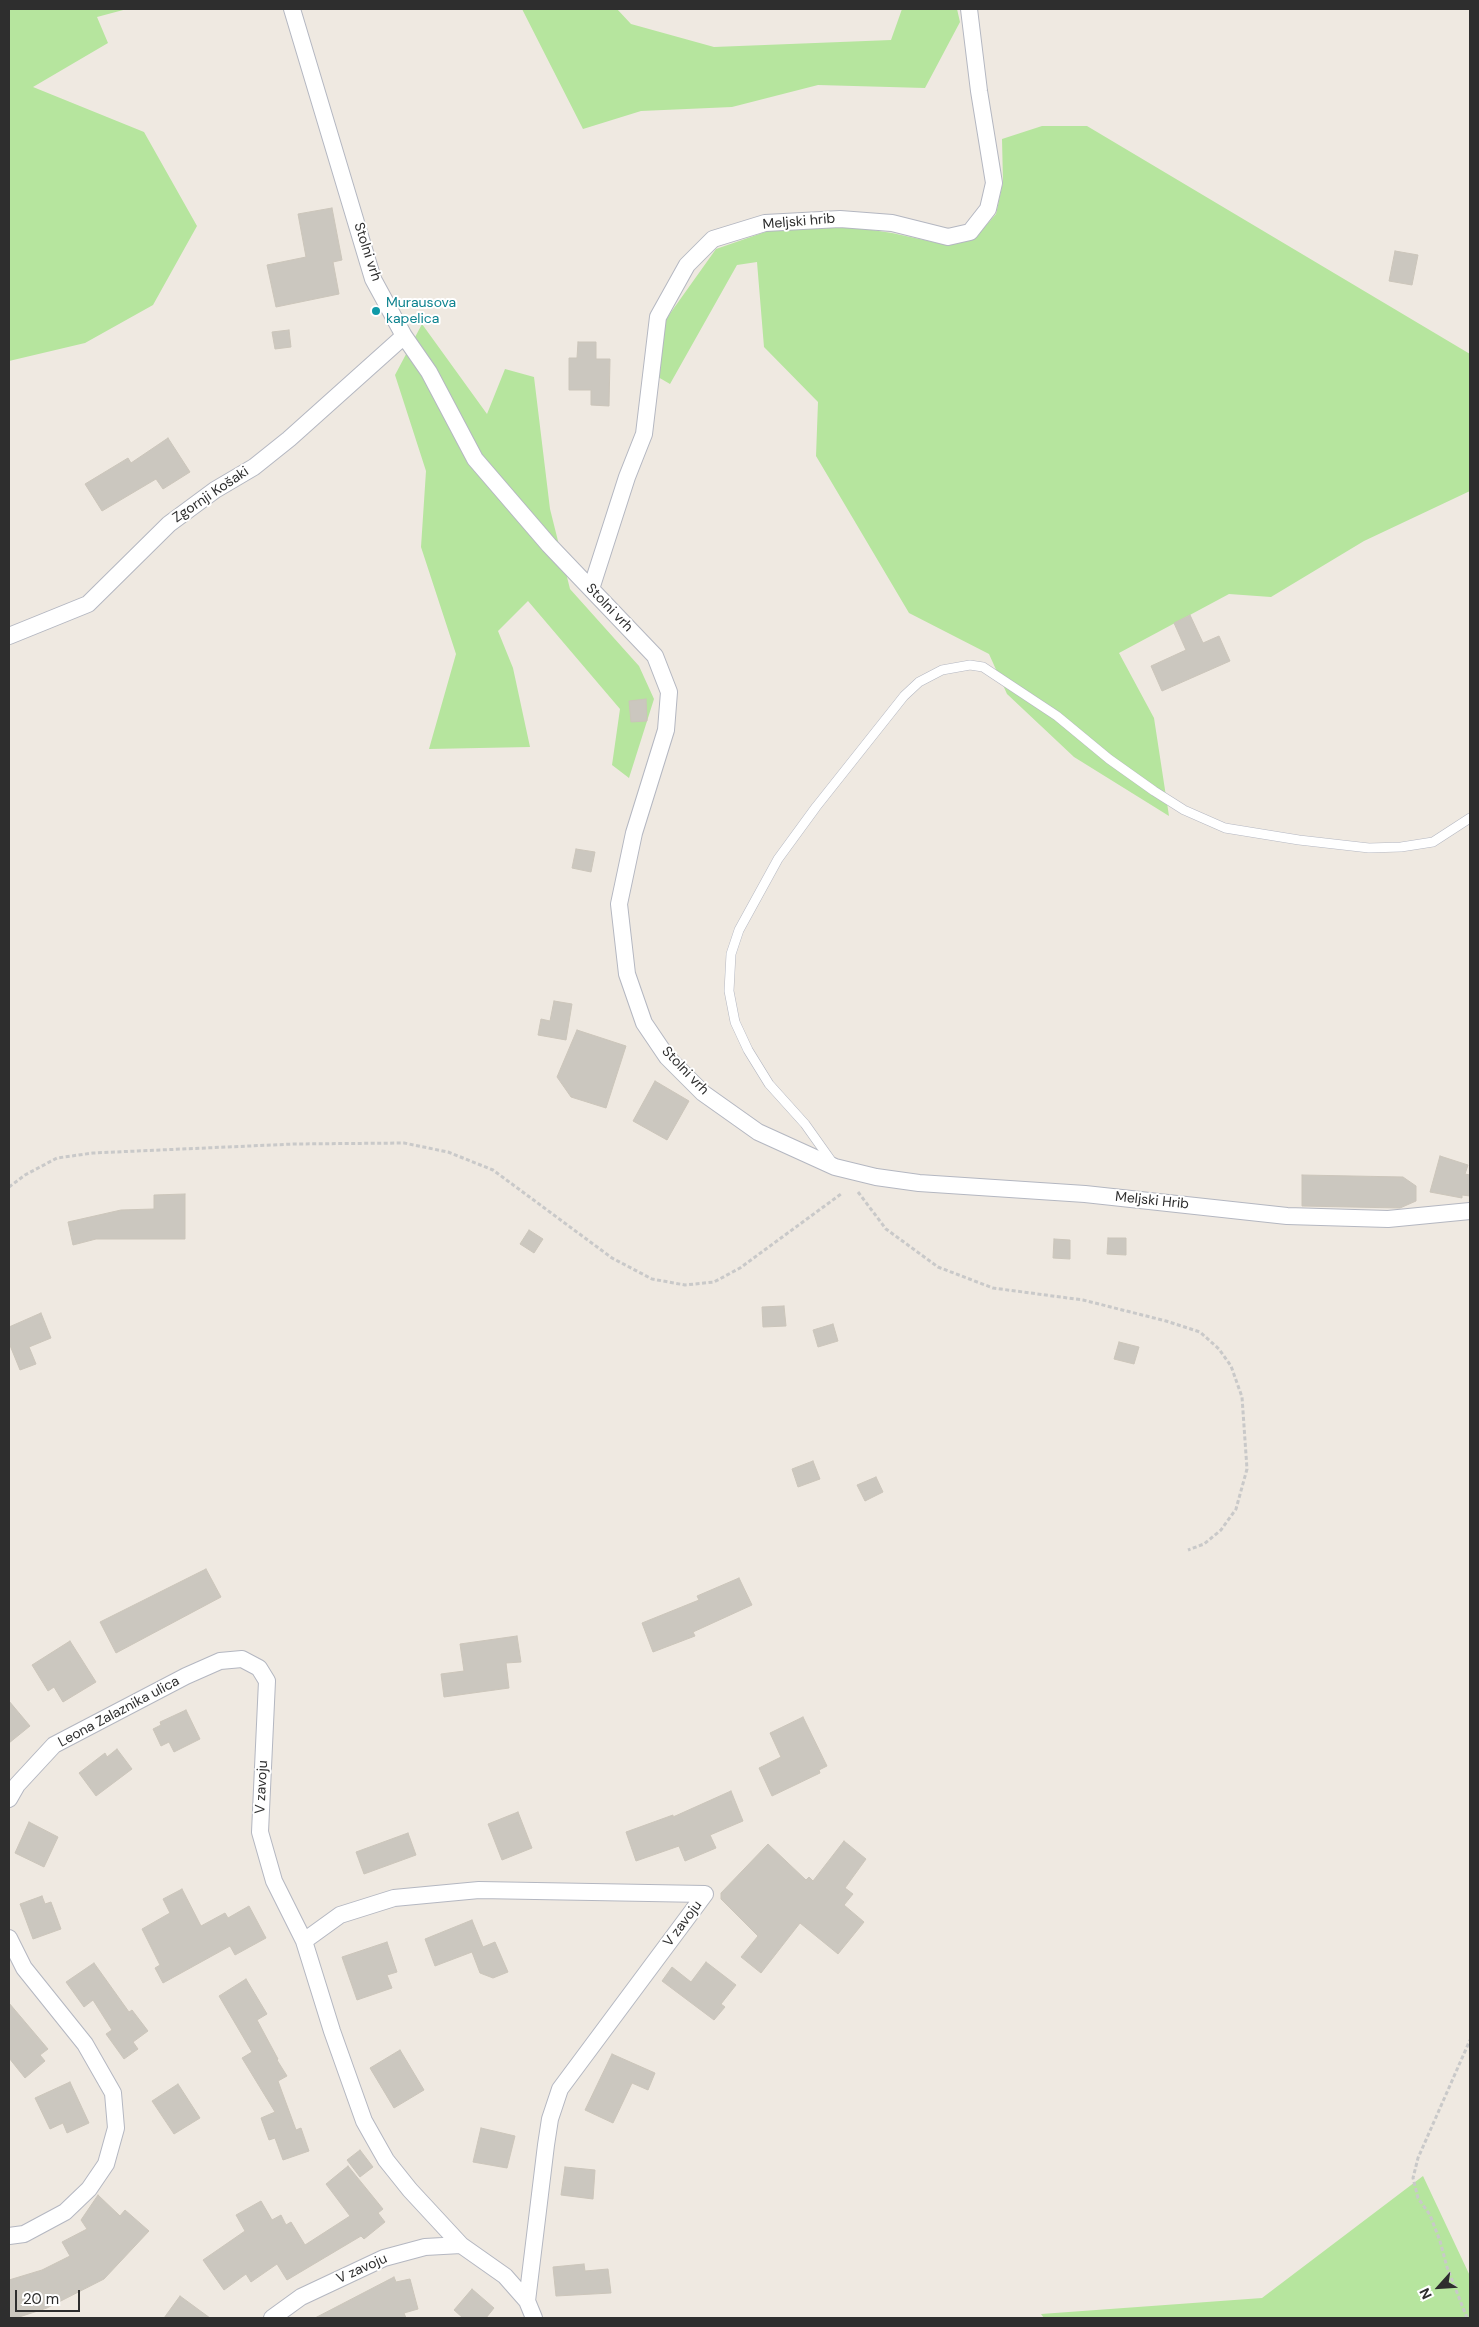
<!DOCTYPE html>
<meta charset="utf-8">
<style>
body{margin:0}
#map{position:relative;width:1479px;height:2327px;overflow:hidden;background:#efe9e1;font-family:"DM Sans",sans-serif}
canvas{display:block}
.frame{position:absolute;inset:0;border:10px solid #2e2e2e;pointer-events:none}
.north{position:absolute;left:1414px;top:2262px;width:50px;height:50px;-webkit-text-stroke:4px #fff;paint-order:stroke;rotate:244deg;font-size:14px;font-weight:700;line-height:20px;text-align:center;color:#2e2e2e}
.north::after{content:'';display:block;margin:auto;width:18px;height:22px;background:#2e2e2e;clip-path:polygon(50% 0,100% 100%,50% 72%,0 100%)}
.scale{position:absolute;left:15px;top:2290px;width:65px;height:22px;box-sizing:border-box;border:2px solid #2e2e2e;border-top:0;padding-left:6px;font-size:15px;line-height:18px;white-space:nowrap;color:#2e2e2e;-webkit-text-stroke:4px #fff;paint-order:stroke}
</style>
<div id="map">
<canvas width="1479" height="2327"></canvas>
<div class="frame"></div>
<div class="north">N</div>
<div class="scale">20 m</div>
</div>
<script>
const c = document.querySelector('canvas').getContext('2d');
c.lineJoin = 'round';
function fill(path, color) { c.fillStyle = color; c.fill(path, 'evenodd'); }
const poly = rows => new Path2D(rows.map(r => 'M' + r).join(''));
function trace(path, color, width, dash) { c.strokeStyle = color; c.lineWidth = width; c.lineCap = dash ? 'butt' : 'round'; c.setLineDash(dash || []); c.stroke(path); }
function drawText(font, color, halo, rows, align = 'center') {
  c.font = font + ' "DM Sans",sans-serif'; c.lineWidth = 4; c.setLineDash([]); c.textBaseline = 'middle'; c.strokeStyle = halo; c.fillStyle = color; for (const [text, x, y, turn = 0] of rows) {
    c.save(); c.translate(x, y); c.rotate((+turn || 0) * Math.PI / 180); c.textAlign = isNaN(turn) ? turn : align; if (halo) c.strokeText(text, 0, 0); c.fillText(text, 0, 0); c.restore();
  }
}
const green = poly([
 [9,9,127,9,97,17,108,43,33,87,144,132,197,226,153,305,85,343,9,361],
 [522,9,617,9,631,24,714,47,891,40,902,9,957,9,960,22,925,88,818,85,732,107,641,111,583,129],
 [1042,126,1087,126,1470,354,1470,491,1364,541,1271,597,1229,594,1119,653,1154,718,1169,816,1074,757,1007,694,989,654,909,613,816,456,818,402,764,347,757,262,737,265,670,384,658,377,664,322,716,249,768,231,840,225,892,233,947,245,975,238,996,214,1003,182,1002,139],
 [422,324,487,414,505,369,534,377,550,509,570,589,639,666,654,699,629,778,612,765,620,709,528,601,498,631,513,668,530,747,429,749,456,654,421,547,426,471,395,375],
 [1423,2176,1470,2276,1470,2318,1044,2318,1041,2314,1262,2298]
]);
const building = poly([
 [332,208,342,260,333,262,339,294,276,307,267,265,306,257,298,214,332,208],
 [1395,251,1418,255,1412,285,1389,281,1395,251],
 [289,330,291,347,275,349,272,332,289,330],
 [578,342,596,342,596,359,610,359,609,406,591,405,591,390,569,390,569,358,577,358,578,342],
 [168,438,190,472,163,489,156,479,102,511,85,484,128,458,131,463,168,438],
 [1190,615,1203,643,1219,636,1230,661,1162,691,1151,666,1186,650,1174,623,1190,615],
 [646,699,647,721,631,722,629,701,646,699],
 [576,849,595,852,591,872,572,868,576,849],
 [554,1001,572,1004,566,1040,538,1035,541,1019,550,1021,554,1001],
 [577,1030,626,1046,606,1108,571,1097,557,1077,577,1030],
 [655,1081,689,1101,667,1140,633,1121,655,1081],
 [1440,1156,1468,1165,1465,1174,1470,1175,1470,1196,1462,1195,1462,1198,1430,1192,1440,1156],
 [1302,1175,1403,1177,1416,1186,1416,1201,1400,1208,1302,1206,1302,1175],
 [185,1194,185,1239,96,1239,73,1245,68,1222,121,1210,154,1209,154,1195,185,1194],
 [529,1230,543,1239,534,1253,520,1244,529,1230],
 [1108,1238,1126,1238,1126,1255,1107,1254,1108,1238],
 [1054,1239,1070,1240,1070,1259,1053,1258,1054,1239],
 [784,1306,786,1326,763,1327,762,1307,784,1306],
 [41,1313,51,1338,29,1347,36,1364,20,1370,9,1343,9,1327,41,1313],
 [833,1324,838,1341,818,1347,813,1330,833,1324],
 [1119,1342,1139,1347,1134,1364,1114,1359,1119,1342],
 [813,1461,820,1479,798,1487,792,1469,813,1461],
 [876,1477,883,1492,865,1501,857,1485,876,1477],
 [206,1569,221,1597,116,1653,100,1622,206,1569],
 [739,1578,752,1605,693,1632,695,1636,653,1652,642,1623,699,1600,697,1596,739,1578],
 [517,1636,521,1662,506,1663,509,1688,444,1697,441,1674,464,1671,460,1644,517,1636],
 [70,1641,96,1682,63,1702,54,1687,48,1691,32,1665,70,1641],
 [9,1701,30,1726,9,1743,9,1701],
 [186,1710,200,1739,174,1752,169,1742,161,1746,153,1729,161,1725,160,1722,186,1710],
 [803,1717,827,1766,819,1770,820,1773,772,1796,759,1768,781,1757,770,1733,803,1717],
 [117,1749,132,1769,96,1796,79,1773,105,1753,107,1757,117,1749],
 [731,1791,743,1821,710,1835,716,1848,685,1861,679,1846,636,1861,626,1832,673,1815,673,1817,731,1791],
 [518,1812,532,1848,502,1860,488,1824,518,1812],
 [29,1822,58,1837,44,1867,15,1853,29,1822],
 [408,1833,416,1855,364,1874,356,1852,408,1833],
 [844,1841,866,1859,845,1888,853,1894,844,1905,864,1922,838,1954,800,1923,761,1973,741,1957,758,1936,721,1899,721,1893,768,1844,806,1880,809,1877,813,1881,844,1841],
 [182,1889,201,1926,225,1913,228,1918,249,1906,266,1938,235,1955,230,1946,163,1983,155,1968,160,1965,142,1929,170,1913,163,1899,182,1889],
 [42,1896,45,1904,51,1902,61,1929,33,1939,20,1904,42,1896],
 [472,1920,483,1947,495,1942,508,1972,493,1978,480,1973,472,1952,435,1966,425,1939,472,1920],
 [387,1942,397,1972,387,1975,392,1988,357,2000,342,1957,387,1942],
 [706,1962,736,1985,721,2004,725,2007,714,2020,662,1981,672,1967,691,1982,706,1962],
 [94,1963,129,2012,132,2010,148,2031,133,2042,138,2049,124,2059,106,2034,112,2030,93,2000,84,2007,66,1982,94,1963],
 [246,1979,267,2014,257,2020,278,2059,277,2060,287,2076,278,2081,296,2130,301,2128,309,2151,283,2160,275,2138,269,2140,261,2118,275,2112,242,2058,252,2052,219,1996,246,1979],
 [9,2003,48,2049,40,2055,45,2061,25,2078,9,2058,9,2003],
 [400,2050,424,2090,394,2108,370,2068,400,2050],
 [612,2054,655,2073,648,2090,632,2083,613,2123,585,2110,612,2054],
 [70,2082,89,2123,67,2133,63,2123,50,2129,35,2098,70,2082],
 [178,2084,200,2118,174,2134,152,2101,178,2084],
 [481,2128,515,2136,507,2168,473,2162,481,2128],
 [360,2150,373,2167,360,2177,347,2160,360,2150],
 [348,2166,383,2209,378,2213,385,2222,364,2239,361,2236,287,2280,277,2264,251,2282,246,2274,224,2290,203,2260,245,2231,236,2215,261,2201,272,2220,281,2215,286,2225,291,2222,305,2245,350,2216,326,2184,348,2166],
 [565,2167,595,2170,593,2199,561,2195,565,2167],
 [98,2195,120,2216,125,2210,149,2231,104,2279,47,2308,16,2318,9,2318,9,2280,42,2270,70,2256,62,2242,87,2229,81,2220,98,2195],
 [584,2264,585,2271,608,2269,611,2293,556,2296,553,2267,584,2264],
 [394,2277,396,2282,410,2279,418,2309,404,2313,406,2318,315,2318,394,2277],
 [472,2289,494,2308,486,2318,463,2318,454,2310,472,2289],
 [180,2296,210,2318,164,2318,180,2296]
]);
const path = poly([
 [9,1187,25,1175,57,1158,93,1153,294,1144,404,1143,448,1152,493,1170,612,1258,652,1279,685,1285,714,1282,740,1268,841,1194],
 [858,1192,886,1229,938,1267,993,1288,1083,1300,1166,1321,1200,1332,1219,1349,1231,1366,1242,1397,1247,1469,1236,1509,1221,1530,1204,1544,1188,1550],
 [1467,2318,1447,2267,1440,2241,1430,2215,1418,2198,1413,2178,1418,2158,1470,2040]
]);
const service = poly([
 [832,1162,805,1124,769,1084,748,1050,735,1022,729,991,731,954,739,930,778,859,816,807,904,696,919,682,942,670,970,665,983,667,1057,716,1109,759,1154,791,1184,810,1225,828,1299,840,1369,848,1401,847,1433,842,1470,818]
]);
const minor = poly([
 [292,9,373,279,404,336,429,372,475,459,549,545,655,656,669,692,666,730,634,833,619,904,627,974,644,1023,667,1057,703,1093,758,1132,835,1167,876,1177,919,1183,1085,1194,1287,1216,1388,1219,1470,1211],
 [591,589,627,477,644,434,658,317,687,265,713,239,765,223,840,219,892,223,948,237,970,232,988,209,994,183,979,91,969,9],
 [9,636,88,604,169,524,215,490,254,467,289,439,404,336],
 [9,1799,17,1785,54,1745,186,1676,220,1661,242,1659,259,1668,267,1681,260,1832,274,1881,304,1941,332,2031,364,2121,386,2160,410,2190,461,2245,505,2276,527,2301,534,2318],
 [9,1938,24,1968,85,2044,113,2093,116,2128,106,2164,89,2189,65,2212,24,2234,9,2236],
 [304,1941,340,1915,394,1898,479,1890,705,1894,560,2089,550,2119,546,2145,527,2301],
 [272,2318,301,2297,384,2258,425,2247,461,2245]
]);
const markers = [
 [376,311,5,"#0f9aa8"]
];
const streetNames = [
 ["Meljski hrib",799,222,-5],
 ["Stolni vrh",367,252,72],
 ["Zgornji Košaki",211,495,-34],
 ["Stolni vrh",609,608,46],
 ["Stolni vrh",685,1071,46],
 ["Meljski Hrib",1152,1201,6],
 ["Leona Zalaznika ulica",119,1712,-28],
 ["V zavoju",262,1787,-87],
 ["V zavoju",683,1924,-53],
 ["V zavoju",362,2269,-24]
];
const cultureNames = [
 ["Murausova",386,303],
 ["kapelica",386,319]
];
fill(green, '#b6e59e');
fill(building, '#cbc7bf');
trace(building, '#cbc5ba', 1);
trace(service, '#b4b7c1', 10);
trace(minor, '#b4b7c1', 18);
trace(path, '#c9c9c9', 3, [4, 2.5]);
trace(service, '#fff', 9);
trace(minor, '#fff', 16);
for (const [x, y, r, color] of markers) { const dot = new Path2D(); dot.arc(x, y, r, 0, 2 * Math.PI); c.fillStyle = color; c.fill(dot); trace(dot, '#fff', 2); }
drawText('14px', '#2e2e2e', '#fff', streetNames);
drawText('14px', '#0d838f', '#fff', cultureNames, 'left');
</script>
